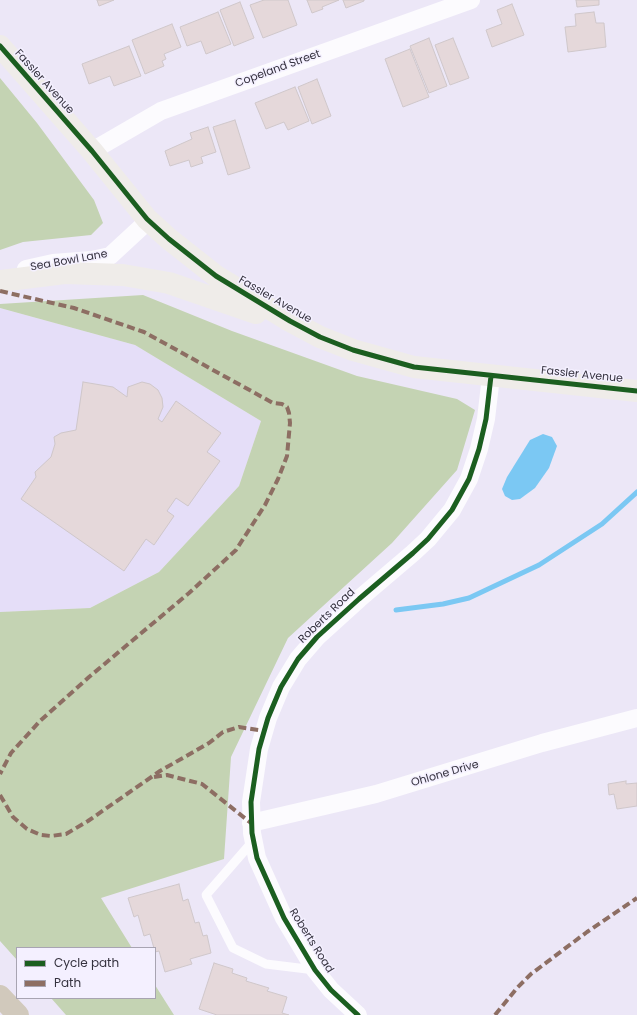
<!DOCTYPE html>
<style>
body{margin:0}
#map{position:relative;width:637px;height:1015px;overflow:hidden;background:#ece7f7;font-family:Poppins,sans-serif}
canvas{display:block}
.legend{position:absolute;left:16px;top:947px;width:140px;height:52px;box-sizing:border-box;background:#f4f0ff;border:1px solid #a8a4b2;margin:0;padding:5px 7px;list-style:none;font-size:12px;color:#35323f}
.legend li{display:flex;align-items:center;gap:8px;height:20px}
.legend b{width:20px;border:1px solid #a8a4b2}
</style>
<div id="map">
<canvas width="637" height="1015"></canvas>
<ul class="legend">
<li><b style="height:5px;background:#1b5e20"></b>Cycle path</li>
<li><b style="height:5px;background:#8d6e63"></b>Path</li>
</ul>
</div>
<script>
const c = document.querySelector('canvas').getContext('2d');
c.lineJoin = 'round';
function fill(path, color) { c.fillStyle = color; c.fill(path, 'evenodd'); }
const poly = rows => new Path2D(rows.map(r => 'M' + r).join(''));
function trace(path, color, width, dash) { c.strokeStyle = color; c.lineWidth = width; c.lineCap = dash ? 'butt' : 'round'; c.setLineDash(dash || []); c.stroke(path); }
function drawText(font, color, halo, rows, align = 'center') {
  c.font = font + ' Poppins,sans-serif'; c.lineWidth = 3; c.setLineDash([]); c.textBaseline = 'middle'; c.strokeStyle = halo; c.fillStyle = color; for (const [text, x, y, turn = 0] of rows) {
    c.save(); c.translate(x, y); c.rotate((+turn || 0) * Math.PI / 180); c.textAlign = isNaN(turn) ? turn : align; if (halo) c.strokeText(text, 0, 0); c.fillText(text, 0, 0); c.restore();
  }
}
const built = poly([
 [0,308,135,345,261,421,239,486,159,572,90,608,0,612]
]);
const green = poly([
 [0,78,37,123,94,200,103,223,91,235,23,242,0,250],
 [143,295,232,331,357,376,457,399,475,410,457,470,392,543,288,638,231,757,224,859,101,898,132,948,17,948,17,960,0,941,0,612,90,608,159,572,239,486,261,421,135,345,0,308,0,304],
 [155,985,174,1015,66,1015,51,998,155,998]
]);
const water = poly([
 [543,434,552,437,557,446,549,468,535,488,520,499,512,500,505,496,502,489,507,477,530,440]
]);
const stream = poly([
 [396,610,443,604,469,598,539,565,602,524,637,492]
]);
const building = poly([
 [97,0,114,0,99,6,97,0],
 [264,0,288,0,297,25,263,38,250,5,264,0],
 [307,0,339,0,322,7,323,9,312,13,307,0],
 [343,0,364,0,364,1,346,8,343,0],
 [576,0,599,0,599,5,577,7,576,0],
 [240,2,254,38,234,46,220,10,240,2],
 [512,4,524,35,492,47,486,30,502,24,497,10,512,4],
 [218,12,231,44,206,54,201,41,187,46,180,27,218,12],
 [594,12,596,23,604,23,606,47,568,52,565,27,576,26,575,14,594,12],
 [172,24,181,47,164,54,166,59,162,61,164,66,145,74,132,40,172,24],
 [429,38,447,86,429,93,410,46,429,38],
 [453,38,469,78,450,85,435,45,453,38],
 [129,46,141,76,114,86,110,76,89,84,82,64,129,46],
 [410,49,429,97,403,107,385,59,410,49],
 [317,79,331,116,312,124,298,87,317,79],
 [295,87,309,121,288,130,284,122,266,129,255,103,295,87],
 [235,120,250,168,228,175,213,127,235,120],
 [208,127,216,152,201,157,203,163,191,167,189,160,170,166,165,151,192,139,190,133,208,127],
 [83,382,113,387,127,397,128,387,142,382,150,384,158,390,162,398,163,407,158,419,162,422,176,401,221,433,207,452,220,461,188,506,176,498,167,511,174,516,154,545,146,539,124,571,21,499,36,477,35,472,51,457,55,444,54,437,61,433,76,430,83,382],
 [626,781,626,784,637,783,637,806,617,809,614,794,609,795,608,784,626,781],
 [179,884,183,901,188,899,195,923,199,922,203,936,207,935,211,953,190,959,192,964,165,972,159,951,155,952,150,934,144,936,138,915,134,917,128,898,179,884],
 [214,963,233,969,232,973,247,978,246,981,269,988,267,991,287,997,282,1013,289,1015,217,1015,199,1009,214,963]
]);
const lane = poly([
 [253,841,206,895,233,948,266,964,315,970]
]);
const street = poly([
 [92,151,161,111,471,0],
 [26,269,53,263,92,260,110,256,149,220],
 [251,823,376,794,542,743,637,718],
 [358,1015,331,990,315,970,284,918,257,858,252,833,251,802,259,749,268,718,281,687,298,659,317,637,359,599,413,553,428,539,452,510,469,479,479,449,486,419,491,376]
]);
const secondary = poly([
 [0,46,92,151,147,219,169,239,216,276,290,321,320,337,353,350,414,367,637,391],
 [0,281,65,273,123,275,169,283,256,313]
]);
const highway = poly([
 [0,996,18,1015]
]);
const quiet = poly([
 [0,291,74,308,144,332,273,403,282,404,287,407,289,413,290,423,287,456,278,479,265,505,236,550,189,593,89,677,40,721,11,753,0,774],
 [154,777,167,775,202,784,251,823],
 [0,795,13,817,27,829,41,835,51,836,66,834,88,821,160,771,209,743,223,732,239,727,264,731],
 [495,1015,517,988,531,974,587,932,637,898]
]);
const cycleway = poly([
 [0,46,92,151,147,219,169,239,216,276,290,321,320,337,353,350,414,367,637,391],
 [358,1015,331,990,315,970,284,918,257,858,252,833,251,802,259,749,268,718,281,687,298,659,317,637,359,599,413,553,428,539,452,510,469,479,479,449,486,419,491,376]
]);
const streetNames = [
 ["Copeland Street",278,69,-20],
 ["Fassler Avenue",44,82,48],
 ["Sea Bowl Lane",69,261,-10],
 ["Fassler Avenue",275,300,30],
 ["Fassler Avenue",582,375,6],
 ["Roberts Road",327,616,-44],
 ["Ohlone Drive",445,774,-16],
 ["Roberts Road",311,941,58]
];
fill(built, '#e5def8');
fill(green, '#c4d3b3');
fill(water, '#7bc8f3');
trace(stream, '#7bc8f3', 5);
fill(building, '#e5d8da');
trace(building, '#cfc7ca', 1);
trace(lane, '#fcfbfe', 9);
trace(street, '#fcfbfe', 18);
trace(secondary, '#efece9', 22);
trace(highway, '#d1c9bc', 22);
trace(quiet, '#8d6e63', 4, [8, 4]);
trace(cycleway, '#1b5e20', 5);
drawText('11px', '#35323f', '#f4f0ff', streetNames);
</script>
